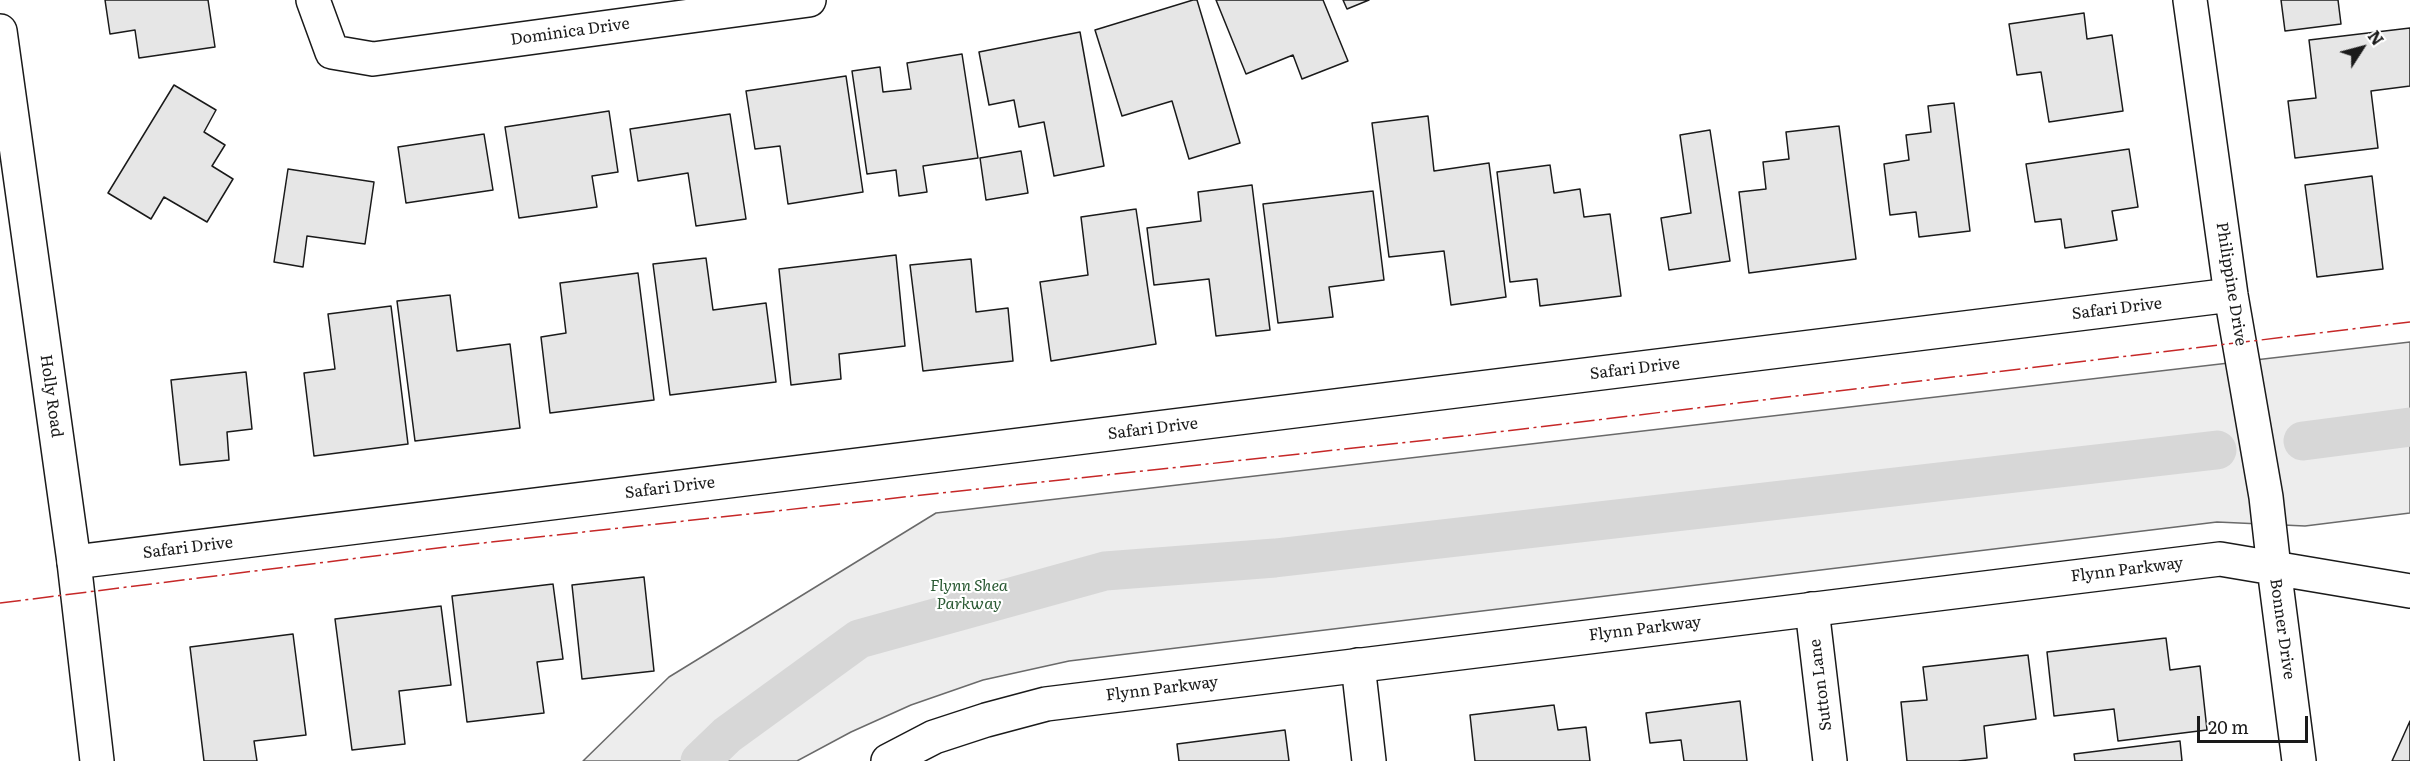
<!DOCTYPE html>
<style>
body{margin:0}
#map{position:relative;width:2410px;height:761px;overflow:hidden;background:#fff;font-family:Literata,serif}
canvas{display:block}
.north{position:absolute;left:2332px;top:18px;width:60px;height:60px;-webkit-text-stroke:4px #fff;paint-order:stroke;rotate:54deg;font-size:16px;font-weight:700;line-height:24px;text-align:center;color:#1a1a1a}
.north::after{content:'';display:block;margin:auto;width:21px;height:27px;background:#1a1a1a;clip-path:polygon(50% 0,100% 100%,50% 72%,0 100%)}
.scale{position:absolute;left:2197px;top:716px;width:111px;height:27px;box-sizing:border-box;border:3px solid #1a1a1a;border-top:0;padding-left:8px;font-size:18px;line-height:21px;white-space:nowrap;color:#1a1a1a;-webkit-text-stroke:4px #fff;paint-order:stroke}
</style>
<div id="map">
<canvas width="2410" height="761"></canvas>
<div class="north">N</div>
<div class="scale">20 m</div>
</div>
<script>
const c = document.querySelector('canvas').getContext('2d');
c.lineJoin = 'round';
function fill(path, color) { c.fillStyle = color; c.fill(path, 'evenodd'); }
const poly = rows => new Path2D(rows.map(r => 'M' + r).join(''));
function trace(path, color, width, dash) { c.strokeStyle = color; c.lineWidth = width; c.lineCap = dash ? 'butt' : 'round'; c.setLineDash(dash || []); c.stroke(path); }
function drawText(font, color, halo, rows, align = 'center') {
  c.font = font + ' Literata,serif'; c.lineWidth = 4.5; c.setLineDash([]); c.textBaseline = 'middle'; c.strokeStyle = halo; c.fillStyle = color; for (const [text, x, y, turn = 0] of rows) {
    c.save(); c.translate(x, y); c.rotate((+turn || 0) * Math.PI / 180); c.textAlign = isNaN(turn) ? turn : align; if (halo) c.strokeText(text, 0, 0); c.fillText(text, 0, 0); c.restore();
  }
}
const built = poly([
 [2410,342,2410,513,2305,526,2217,522,1069,661,983,680,911,705,851,732,797,761,583,761,669,677,936,513,2410,342]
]);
const canal = poly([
 [2303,441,2410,427],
 [700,761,727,735,859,639,1105,571,1275,558,2217,450]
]);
const building = poly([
 [105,0,208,0,215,47,139,58,135,30,110,34,105,0],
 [1193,0,1197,0,1240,143,1189,159,1172,101,1122,116,1095,30,1193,0],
 [1216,0,1323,0,1348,61,1302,79,1293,55,1246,74,1216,0],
 [1343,0,1369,0,1347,9,1343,0],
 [2281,0,2338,0,2341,24,2285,31,2281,0],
 [2084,13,2087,39,2112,35,2123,111,2049,122,2041,72,2017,75,2009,24,2084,13],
 [2410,28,2410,86,2371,91,2378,148,2295,158,2288,101,2316,98,2309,40,2410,28],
 [1080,32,1104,166,1054,176,1044,122,1019,127,1014,100,989,105,979,52,1080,32],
 [962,54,978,158,923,166,927,192,899,196,896,170,867,174,852,71,880,67,883,92,911,89,907,63,962,54],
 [846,76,863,192,788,204,780,146,755,149,746,91,846,76],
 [174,85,216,110,204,132,225,145,212,166,233,179,207,222,164,197,151,219,108,193,174,85],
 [1954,103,1970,231,1919,237,1916,212,1890,215,1884,164,1909,160,1906,135,1931,132,1928,106,1954,103],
 [609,111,618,172,592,176,597,207,519,218,505,127,609,111],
 [730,114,746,219,696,226,688,173,638,181,630,129,730,114],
 [1428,116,1434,171,1489,163,1506,297,1451,305,1444,251,1389,257,1372,123,1428,116],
 [1839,126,1856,259,1749,273,1739,192,1766,189,1763,162,1789,159,1786,132,1839,126],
 [1710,130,1730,261,1669,270,1661,218,1691,213,1680,135,1710,130],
 [484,134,493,190,406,203,398,147,484,134],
 [2129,149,2138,207,2112,211,2117,240,2065,248,2061,219,2035,222,2026,164,2129,149],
 [1021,151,1028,193,986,200,980,158,1021,151],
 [1550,165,1554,193,1580,189,1584,217,1610,214,1621,296,1540,306,1537,279,1510,282,1497,172,1550,165],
 [288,169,374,182,365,244,307,236,303,267,274,262,288,169],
 [2372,176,2383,269,2317,277,2305,185,2372,176],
 [1252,185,1270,330,1216,336,1209,279,1154,285,1147,228,1201,221,1198,192,1252,185],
 [1373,191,1384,280,1329,287,1333,317,1278,323,1263,204,1373,191],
 [1136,209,1156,344,1051,361,1040,282,1088,275,1081,217,1136,209],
 [896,255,905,346,839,354,841,379,791,385,779,269,896,255],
 [706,258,713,310,766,303,776,382,670,395,653,264,706,258],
 [971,259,976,312,1008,308,1013,361,923,371,910,265,971,259],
 [638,273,654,400,550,413,541,337,566,333,560,283,638,273],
 [450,295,457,351,510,344,520,428,415,441,397,301,450,295],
 [391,306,408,444,314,456,304,373,335,369,328,314,391,306],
 [246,372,252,429,227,432,229,460,180,465,171,380,246,372],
 [644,577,654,671,582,679,572,585,644,577],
 [553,584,563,659,537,662,544,713,467,722,452,596,553,584],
 [441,606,451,685,399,691,405,744,352,750,335,619,441,606],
 [293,634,306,735,254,741,257,761,204,761,190,647,293,634],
 [2166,638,2170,670,2200,666,2207,730,2118,741,2114,709,2054,716,2047,652,2166,638],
 [2028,655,2036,719,1984,726,1987,758,1958,761,1907,761,1901,702,1927,700,1923,667,2028,655],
 [1740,701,1747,761,1684,761,1681,740,1650,743,1646,713,1740,701],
 [1554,705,1558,730,1586,727,1590,761,1475,761,1470,715,1554,705],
 [2410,721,2410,761,2392,761,2410,721],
 [1285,730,1289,761,1179,761,1177,744,1285,730],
 [2180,741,2182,761,2075,761,2074,754,2180,741]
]);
const minor = poly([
 [313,0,332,52,373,59,809,0],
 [2190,0,2231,295,2266,497,2274,568],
 [74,562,2231,295],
 [1812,609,1830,761],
 [1358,665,1369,761]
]);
const tertiary = poly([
 [2274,568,2299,761],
 [888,761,934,737,986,720,1046,704,2220,559,2410,591]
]);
const secondary = poly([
 [0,31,74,562,97,761]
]);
const power = poly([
 [0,603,446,547,1464,436,2410,322]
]);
const streetNames = [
 ["Dominica Drive",570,32,-8],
 ["Philippine Drive",2231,284,81],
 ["Safari Drive",2117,309,-7],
 ["Safari Drive",1635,369,-7],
 ["Holly Road",51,396,82],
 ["Safari Drive",1153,429,-7],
 ["Safari Drive",670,488,-7],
 ["Safari Drive",188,548,-7],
 ["Flynn Parkway",2127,570,-7],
 ["Flynn Parkway",1645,629,-7],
 ["Bonner Drive",2282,629,82],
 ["Sutton Lane",1821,685,-97],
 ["Flynn Parkway",1162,689,-7]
];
const parkNames = [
 ["Flynn Shea",969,586],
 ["Parkway",969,604]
];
fill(built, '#ededed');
trace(built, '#6a6a6a', 1.5);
trace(canal, '#d7d7d7', 39);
fill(building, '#e6e6e6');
trace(building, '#1a1a1a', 1.5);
trace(minor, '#1a1a1a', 36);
trace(tertiary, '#1a1a1a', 36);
trace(secondary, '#1a1a1a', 36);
trace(minor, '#fff', 33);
trace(tertiary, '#fff', 33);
trace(secondary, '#fff', 33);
trace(power, '#c62828', 1.5, [21, 4.5, 3, 4.5]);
drawText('16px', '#1a1a1a', '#fff', streetNames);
drawText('italic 16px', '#2b5a34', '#fff', parkNames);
</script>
